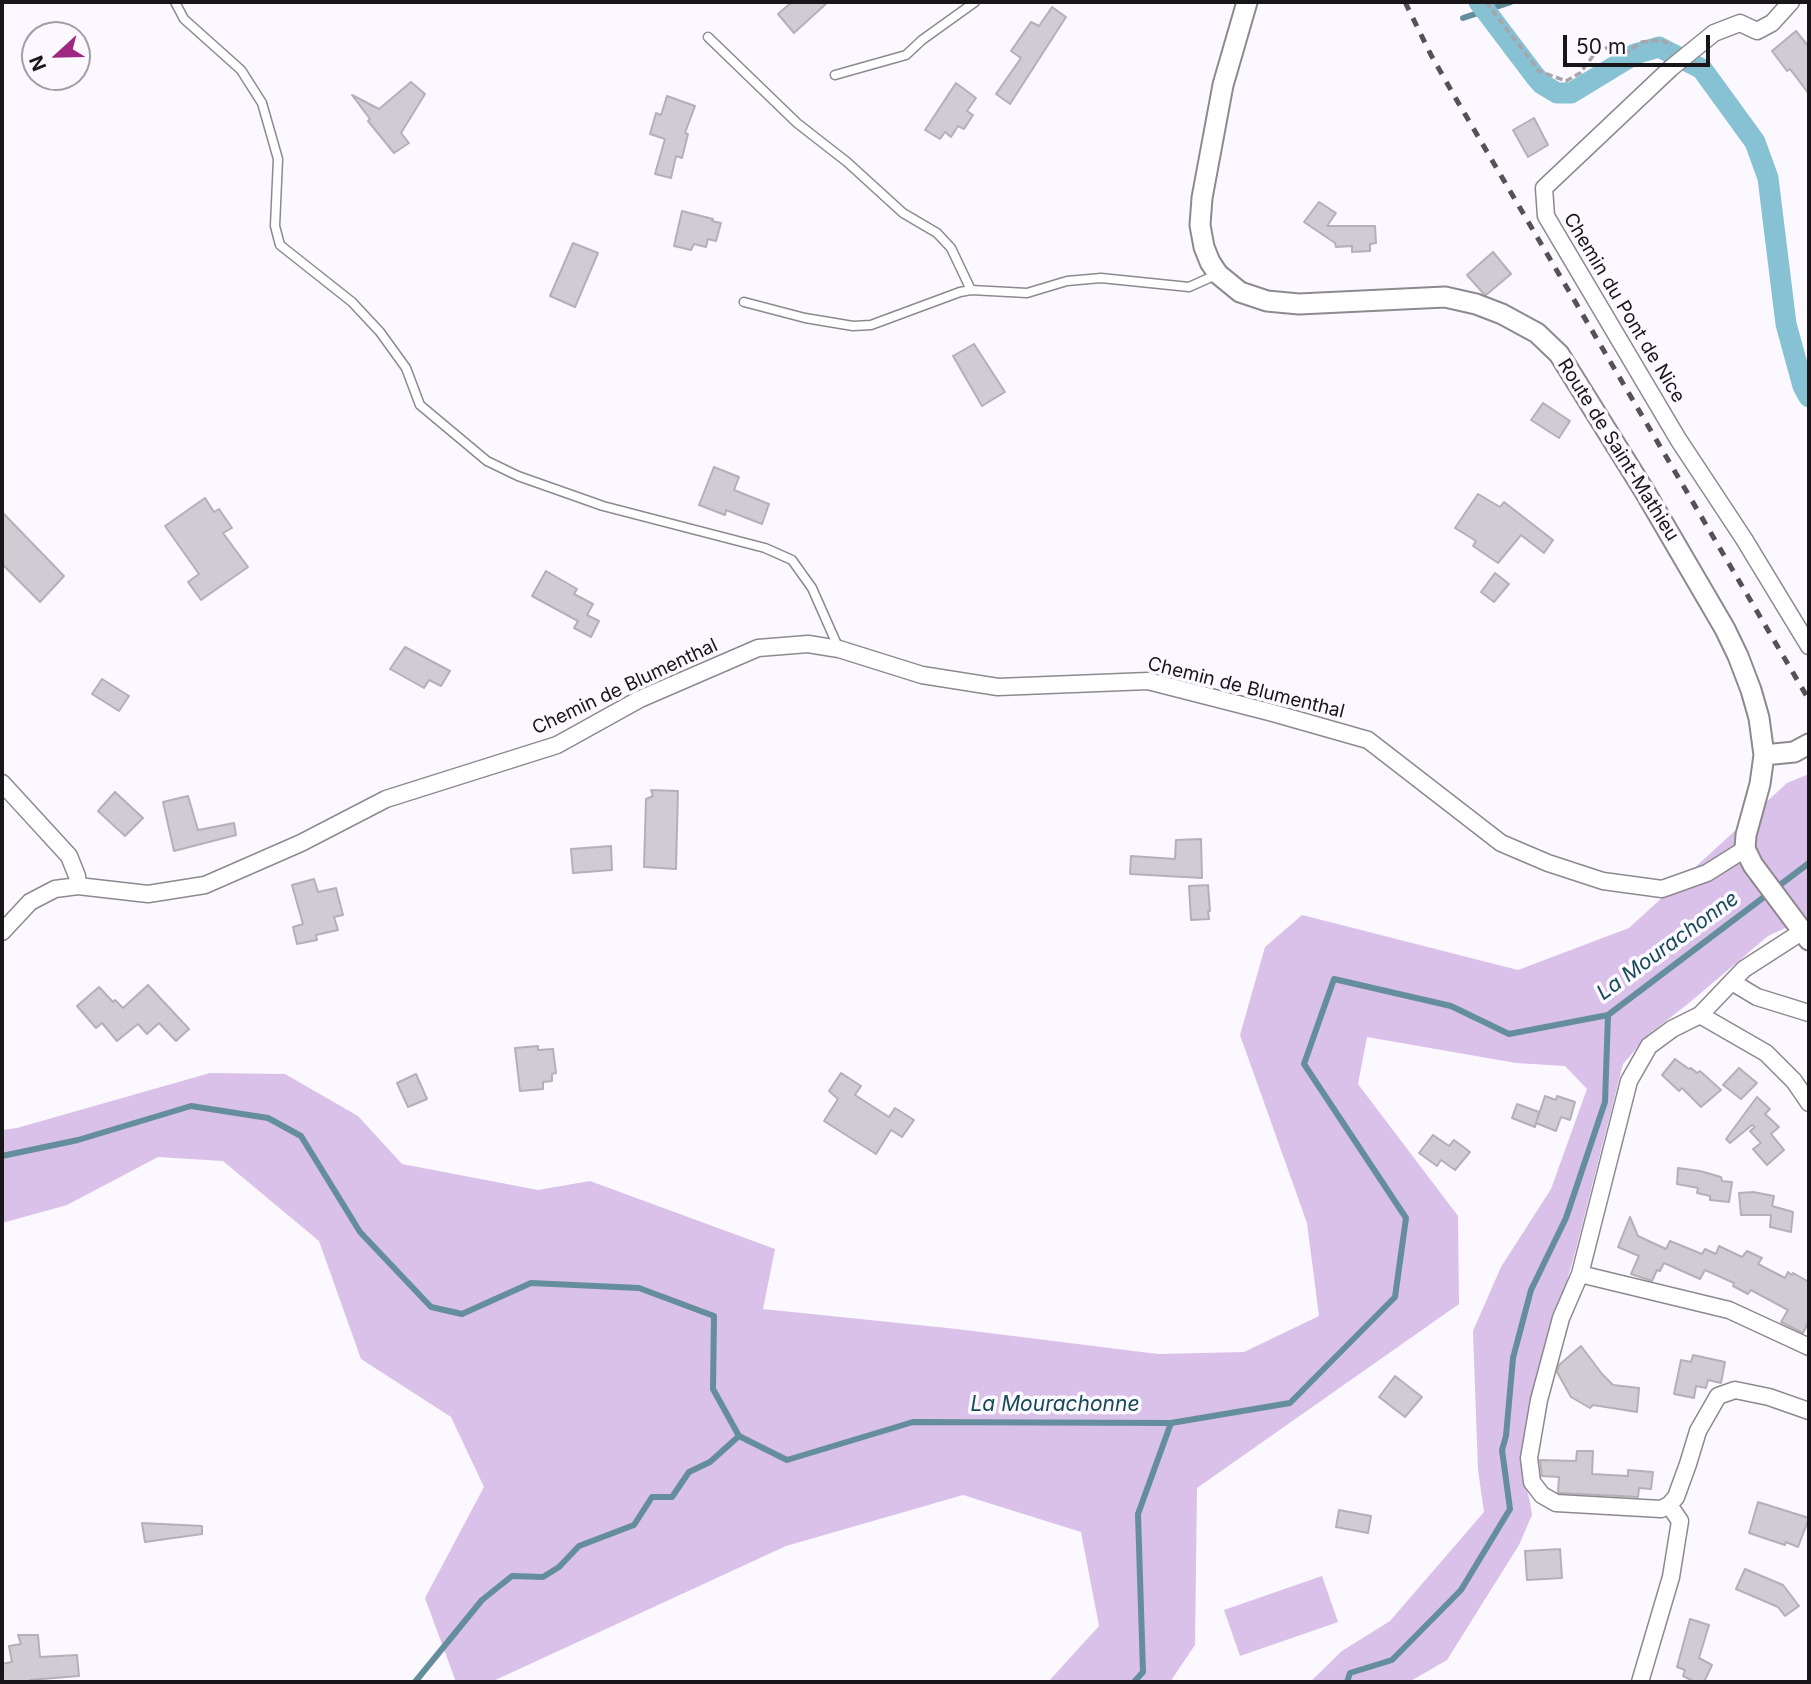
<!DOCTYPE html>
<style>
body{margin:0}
#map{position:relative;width:1811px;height:1684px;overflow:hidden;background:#fcf8ff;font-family:Inter,sans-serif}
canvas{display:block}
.frame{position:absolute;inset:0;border:4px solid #181619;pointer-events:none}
.north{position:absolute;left:21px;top:21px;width:70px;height:70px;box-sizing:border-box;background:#fcf8ff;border:2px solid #a19ea3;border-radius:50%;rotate:248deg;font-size:19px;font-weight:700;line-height:28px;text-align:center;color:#181619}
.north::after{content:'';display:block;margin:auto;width:24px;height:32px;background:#9e2780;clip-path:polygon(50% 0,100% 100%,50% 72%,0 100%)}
.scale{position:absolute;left:1563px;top:35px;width:147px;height:32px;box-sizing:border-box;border:4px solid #181619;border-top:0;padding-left:9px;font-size:21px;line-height:24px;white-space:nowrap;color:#181619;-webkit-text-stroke:5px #fcf8ff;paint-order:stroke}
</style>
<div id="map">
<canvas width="1811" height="1684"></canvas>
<div class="frame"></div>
<div class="north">N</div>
<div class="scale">50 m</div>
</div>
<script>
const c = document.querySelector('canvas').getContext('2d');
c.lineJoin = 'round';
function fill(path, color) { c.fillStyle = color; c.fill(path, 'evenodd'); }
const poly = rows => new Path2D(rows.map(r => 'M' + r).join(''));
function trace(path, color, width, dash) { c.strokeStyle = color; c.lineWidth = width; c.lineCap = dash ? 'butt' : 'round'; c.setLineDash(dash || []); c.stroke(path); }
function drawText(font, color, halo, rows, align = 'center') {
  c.font = font + ' Inter,sans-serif'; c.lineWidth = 7; c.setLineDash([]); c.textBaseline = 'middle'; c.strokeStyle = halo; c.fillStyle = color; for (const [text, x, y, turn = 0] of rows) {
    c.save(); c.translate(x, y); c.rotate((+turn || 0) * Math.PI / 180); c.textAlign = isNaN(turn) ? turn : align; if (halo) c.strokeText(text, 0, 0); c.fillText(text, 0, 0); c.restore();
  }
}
const green = poly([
 [1809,774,1809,917,1768,936,1689,1003,1649,1034,1623,1064,1576,1249,1524,1434,1522,1470,1530,1502,1532,1515,1519,1545,1447,1660,1409,1682,1310,1682,1342,1651,1390,1621,1484,1512,1478,1470,1473,1331,1501,1267,1551,1189,1587,1089,1565,1066,1516,1063,1367,1037,1358,1084,1458,1216,1459,1304,1197,1488,1195,1645,1170,1682,1048,1682,1099,1626,1081,1532,963,1495,786,1546,491,1682,456,1682,425,1598,484,1487,451,1417,361,1359,319,1241,223,1161,158,1157,67,1205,2,1223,2,1130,17,1128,210,1073,285,1074,358,1116,402,1164,538,1190,590,1181,775,1249,763,1309,957,1329,1158,1354,1244,1352,1319,1316,1307,1223,1240,1035,1265,947,1302,915,1518,970,1629,928,1787,783],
 [1322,1576,1338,1622,1240,1656,1224,1610]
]);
const stream = poly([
 [1463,18,1511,2],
 [2,1156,78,1140,191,1106,268,1118,301,1136,360,1232,431,1307,462,1314,531,1283,639,1288,714,1316,713,1389,739,1436,787,1460,913,1422,1171,1423,1290,1403,1395,1297,1406,1218,1304,1064,1334,979,1451,1006,1509,1034,1608,1015,1809,863],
 [415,1682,482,1600,512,1576,543,1577,559,1567,579,1546,634,1525,652,1497,672,1497,689,1472,710,1462,739,1436],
 [1134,1682,1143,1672,1138,1514,1171,1423],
 [1347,1682,1350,1673,1392,1660,1461,1590,1510,1509,1502,1450,1506,1436,1513,1358,1531,1290,1566,1218,1605,1102,1608,1015]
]);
const canal = poly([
 [1479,2,1535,76,1542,84,1557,93,1571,93,1635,54,1659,47,1702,69,1755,142,1768,178,1786,324,1803,386,1809,397]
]);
const building = poly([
 [792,2,828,2,794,33,778,14,792,2],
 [1052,7,1066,17,1010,104,996,94,1021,58,1011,51,1031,22,1039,26,1052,7],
 [1796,31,1809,47,1809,94,1790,69,1787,71,1772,51,1796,31],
 [411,82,425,94,401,133,409,143,394,153,368,121,370,119,352,95,379,109,411,82],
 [956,83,976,98,967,111,973,115,964,129,958,126,951,137,945,132,940,139,925,130,956,83],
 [667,96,695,106,685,133,688,134,682,158,676,156,671,178,655,174,665,139,650,134,656,113,661,115,667,96],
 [1534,118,1548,145,1528,157,1513,130,1534,118],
 [1319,202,1336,213,1327,226,1375,226,1376,243,1370,244,1370,251,1352,252,1352,246,1336,247,1335,243,1304,222,1319,202],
 [682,211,713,219,712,221,721,223,716,241,708,239,706,247,694,244,691,250,674,246,682,211],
 [573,243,598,253,575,307,550,296,573,243],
 [1493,252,1511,274,1486,295,1483,293,1467,275,1493,252],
 [974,344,1005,392,982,406,953,356,974,344],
 [1543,403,1570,421,1559,438,1531,420,1543,403],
 [714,467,739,477,734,490,769,504,762,524,726,510,725,515,699,505,714,467],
 [1478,494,1500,507,1504,502,1553,540,1544,553,1521,535,1498,563,1473,546,1476,541,1455,528,1478,494],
 [205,498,214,512,219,509,232,528,223,533,248,567,201,600,188,582,199,574,165,526,205,498],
 [2,512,64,576,40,602,2,564,2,512],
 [546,571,577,589,574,594,593,604,587,615,599,621,591,637,574,628,578,621,532,596,546,571],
 [1495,573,1509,584,1494,602,1481,592,1495,573],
 [405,647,450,671,441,686,429,680,424,688,390,669,405,647],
 [102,679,129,696,119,711,92,694,102,679],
 [651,790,678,791,676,869,644,867,646,799,653,796,651,790],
 [115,792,143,818,125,836,98,811,115,792],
 [188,796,198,830,234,823,236,835,174,851,163,802,188,796],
 [1201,839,1202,878,1130,874,1131,856,1175,859,1176,840,1201,839],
 [611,846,612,870,573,873,571,849,611,846],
 [314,879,318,892,336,888,343,915,334,917,338,930,316,935,317,940,297,944,293,927,303,924,292,885,314,879],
 [1208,885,1210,911,1208,911,1209,919,1191,920,1189,886,1208,885],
 [148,985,189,1029,176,1041,159,1023,147,1034,138,1024,117,1041,102,1023,96,1028,77,1006,99,987,113,1002,115,1000,123,1008,148,985],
 [538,1046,538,1050,553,1049,556,1073,552,1074,552,1081,543,1082,543,1089,520,1091,515,1048,538,1046],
 [1675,1059,1689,1069,1691,1068,1697,1073,1700,1071,1721,1090,1701,1107,1682,1088,1679,1091,1662,1075,1675,1059],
 [1739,1068,1757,1083,1741,1099,1723,1085,1739,1068],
 [841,1073,861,1086,855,1095,889,1117,895,1108,914,1120,902,1137,891,1130,876,1154,824,1121,838,1099,829,1091,841,1073],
 [416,1074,427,1099,408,1107,397,1083,416,1074],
 [1545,1096,1556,1100,1557,1096,1575,1102,1570,1120,1561,1117,1556,1131,1536,1123,1535,1127,1512,1118,1517,1104,1539,1112,1536,1123,1545,1096],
 [1757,1097,1770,1109,1765,1114,1779,1127,1771,1134,1784,1150,1767,1165,1753,1149,1761,1143,1750,1131,1755,1127,1752,1125,1730,1143,1726,1139,1757,1097],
 [1433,1135,1449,1146,1454,1140,1470,1152,1455,1170,1441,1160,1437,1166,1419,1153,1433,1135],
 [1678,1168,1700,1171,1721,1177,1722,1181,1732,1182,1729,1202,1710,1200,1710,1196,1697,1193,1698,1188,1677,1184,1678,1168],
 [1753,1192,1774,1196,1772,1206,1793,1212,1791,1232,1770,1227,1771,1215,1741,1215,1739,1193,1753,1192],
 [1630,1217,1638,1236,1666,1249,1670,1241,1702,1254,1705,1249,1716,1254,1719,1246,1742,1257,1747,1251,1762,1258,1758,1264,1785,1278,1788,1272,1792,1275,1793,1273,1809,1282,1809,1321,1803,1333,1781,1322,1788,1310,1751,1290,1748,1294,1733,1286,1734,1283,1705,1270,1700,1279,1664,1263,1660,1271,1657,1270,1652,1281,1631,1274,1639,1256,1618,1247,1630,1217],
 [1581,1346,1602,1374,1613,1385,1639,1388,1637,1412,1593,1405,1590,1408,1571,1397,1557,1372,1559,1365,1581,1346],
 [1693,1355,1725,1362,1721,1383,1708,1380,1706,1388,1696,1386,1694,1398,1674,1394,1681,1360,1691,1362,1693,1355],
 [1395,1376,1422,1397,1405,1417,1379,1397,1395,1376],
 [1577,1451,1593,1451,1592,1474,1628,1476,1628,1470,1653,1472,1651,1489,1639,1488,1638,1497,1559,1493,1558,1492,1559,1477,1542,1476,1540,1460,1576,1461,1577,1451],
 [1758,1502,1809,1518,1798,1547,1786,1542,1785,1545,1749,1533,1758,1502],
 [1339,1510,1371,1516,1368,1533,1336,1527,1339,1510],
 [142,1523,202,1526,202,1534,145,1542,142,1523],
 [1560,1549,1562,1578,1527,1580,1525,1551,1560,1549],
 [1745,1569,1783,1585,1799,1606,1785,1616,1778,1607,1736,1589,1745,1569],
 [1690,1619,1709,1625,1699,1658,1712,1665,1704,1682,1695,1682,1683,1676,1685,1670,1677,1667,1690,1619],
 [18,1635,38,1635,40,1657,77,1655,79,1676,30,1680,30,1682,2,1682,2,1664,12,1662,9,1646,21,1644,18,1635]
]);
const path = poly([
 [1486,2,1539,71,1566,81,1580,73,1596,52,1609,47,1622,55,1642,42,1661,40,1672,45]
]);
const service = poly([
 [175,2,184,19,241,70,262,103,278,159,275,226,280,245,352,302,380,332,406,368,420,405,487,461,518,476,603,506,765,548,792,560,812,588,839,649],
 [708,37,797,123,847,162,903,213,937,233,951,248,971,290],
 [835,75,906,55,922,40,975,2],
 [744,302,805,318,853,326,871,325,960,292,971,290,1027,293,1067,281,1101,278,1189,287,1218,274]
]);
const minor = poly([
 [1791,2,1772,23,1757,31,1740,23,1714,33,1671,68,1544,188,1546,216,1678,439,1744,539,1809,646],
 [2,783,69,856,77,876,78,886],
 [1803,931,1744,969,1700,1015,1672,1029,1649,1046,1629,1081,1580,1274,1561,1318,1539,1400,1529,1458,1532,1482,1542,1495,1556,1503,1661,1509,1669,1505,1676,1497,1688,1464,1698,1431,1718,1396,1735,1390,1769,1397,1809,1411],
 [2,932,30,902,55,889,78,886,148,894,205,885,301,843,386,799,557,745,640,699,758,648,808,644,839,649,922,675,998,687,1148,681,1273,713,1368,740,1501,843,1548,863,1603,881,1662,889,1707,873,1745,849],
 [1732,982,1757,997,1809,1013],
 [1700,1015,1766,1053,1794,1081,1809,1103],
 [1580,1274,1729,1310,1809,1347],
 [1640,1682,1671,1577,1680,1521,1669,1505]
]);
const tertiary = poly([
 [1247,2,1223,85,1202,198,1200,225,1204,247,1210,262,1218,274,1240,292,1267,301,1299,304,1445,297,1476,304,1502,314,1537,333,1559,354,1645,492,1725,629,1738,656,1751,690,1759,718,1764,755,1760,784,1746,835,1745,849,1753,865,1809,940],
 [1764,755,1794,752,1809,744]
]);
const rail = poly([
 [1405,2,1431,55,1459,104,1809,700]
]);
const streetNames = [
 ["Chemin du Pont de Nice",1624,308,59],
 ["Route de Saint-Mathieu",1618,450,58],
 ["Chemin de Blumenthal",625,687,-25],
 ["Chemin de Blumenthal",1246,688,14]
];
const waterNames = [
 ["La Mourachonne",1668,946,-36],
 ["La Mourachonne",1055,1405]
];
fill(green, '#d9c1e9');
trace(stream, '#658e9c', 6);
trace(canal, '#86c1d4', 21);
fill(building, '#d1ccd4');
trace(building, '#b4b0b7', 2);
trace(service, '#8d898f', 11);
trace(minor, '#8d898f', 19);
trace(tertiary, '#8d898f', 23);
trace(path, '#a8a5aa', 3.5, [7, 3.5]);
trace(service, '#fff', 8);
trace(minor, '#fff', 16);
trace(tertiary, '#fff', 19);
trace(rail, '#545256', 5, [9, 9]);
drawText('19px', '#181619', '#fcf8ff', streetNames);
drawText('italic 21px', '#174a58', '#fcf8ff', waterNames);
</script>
